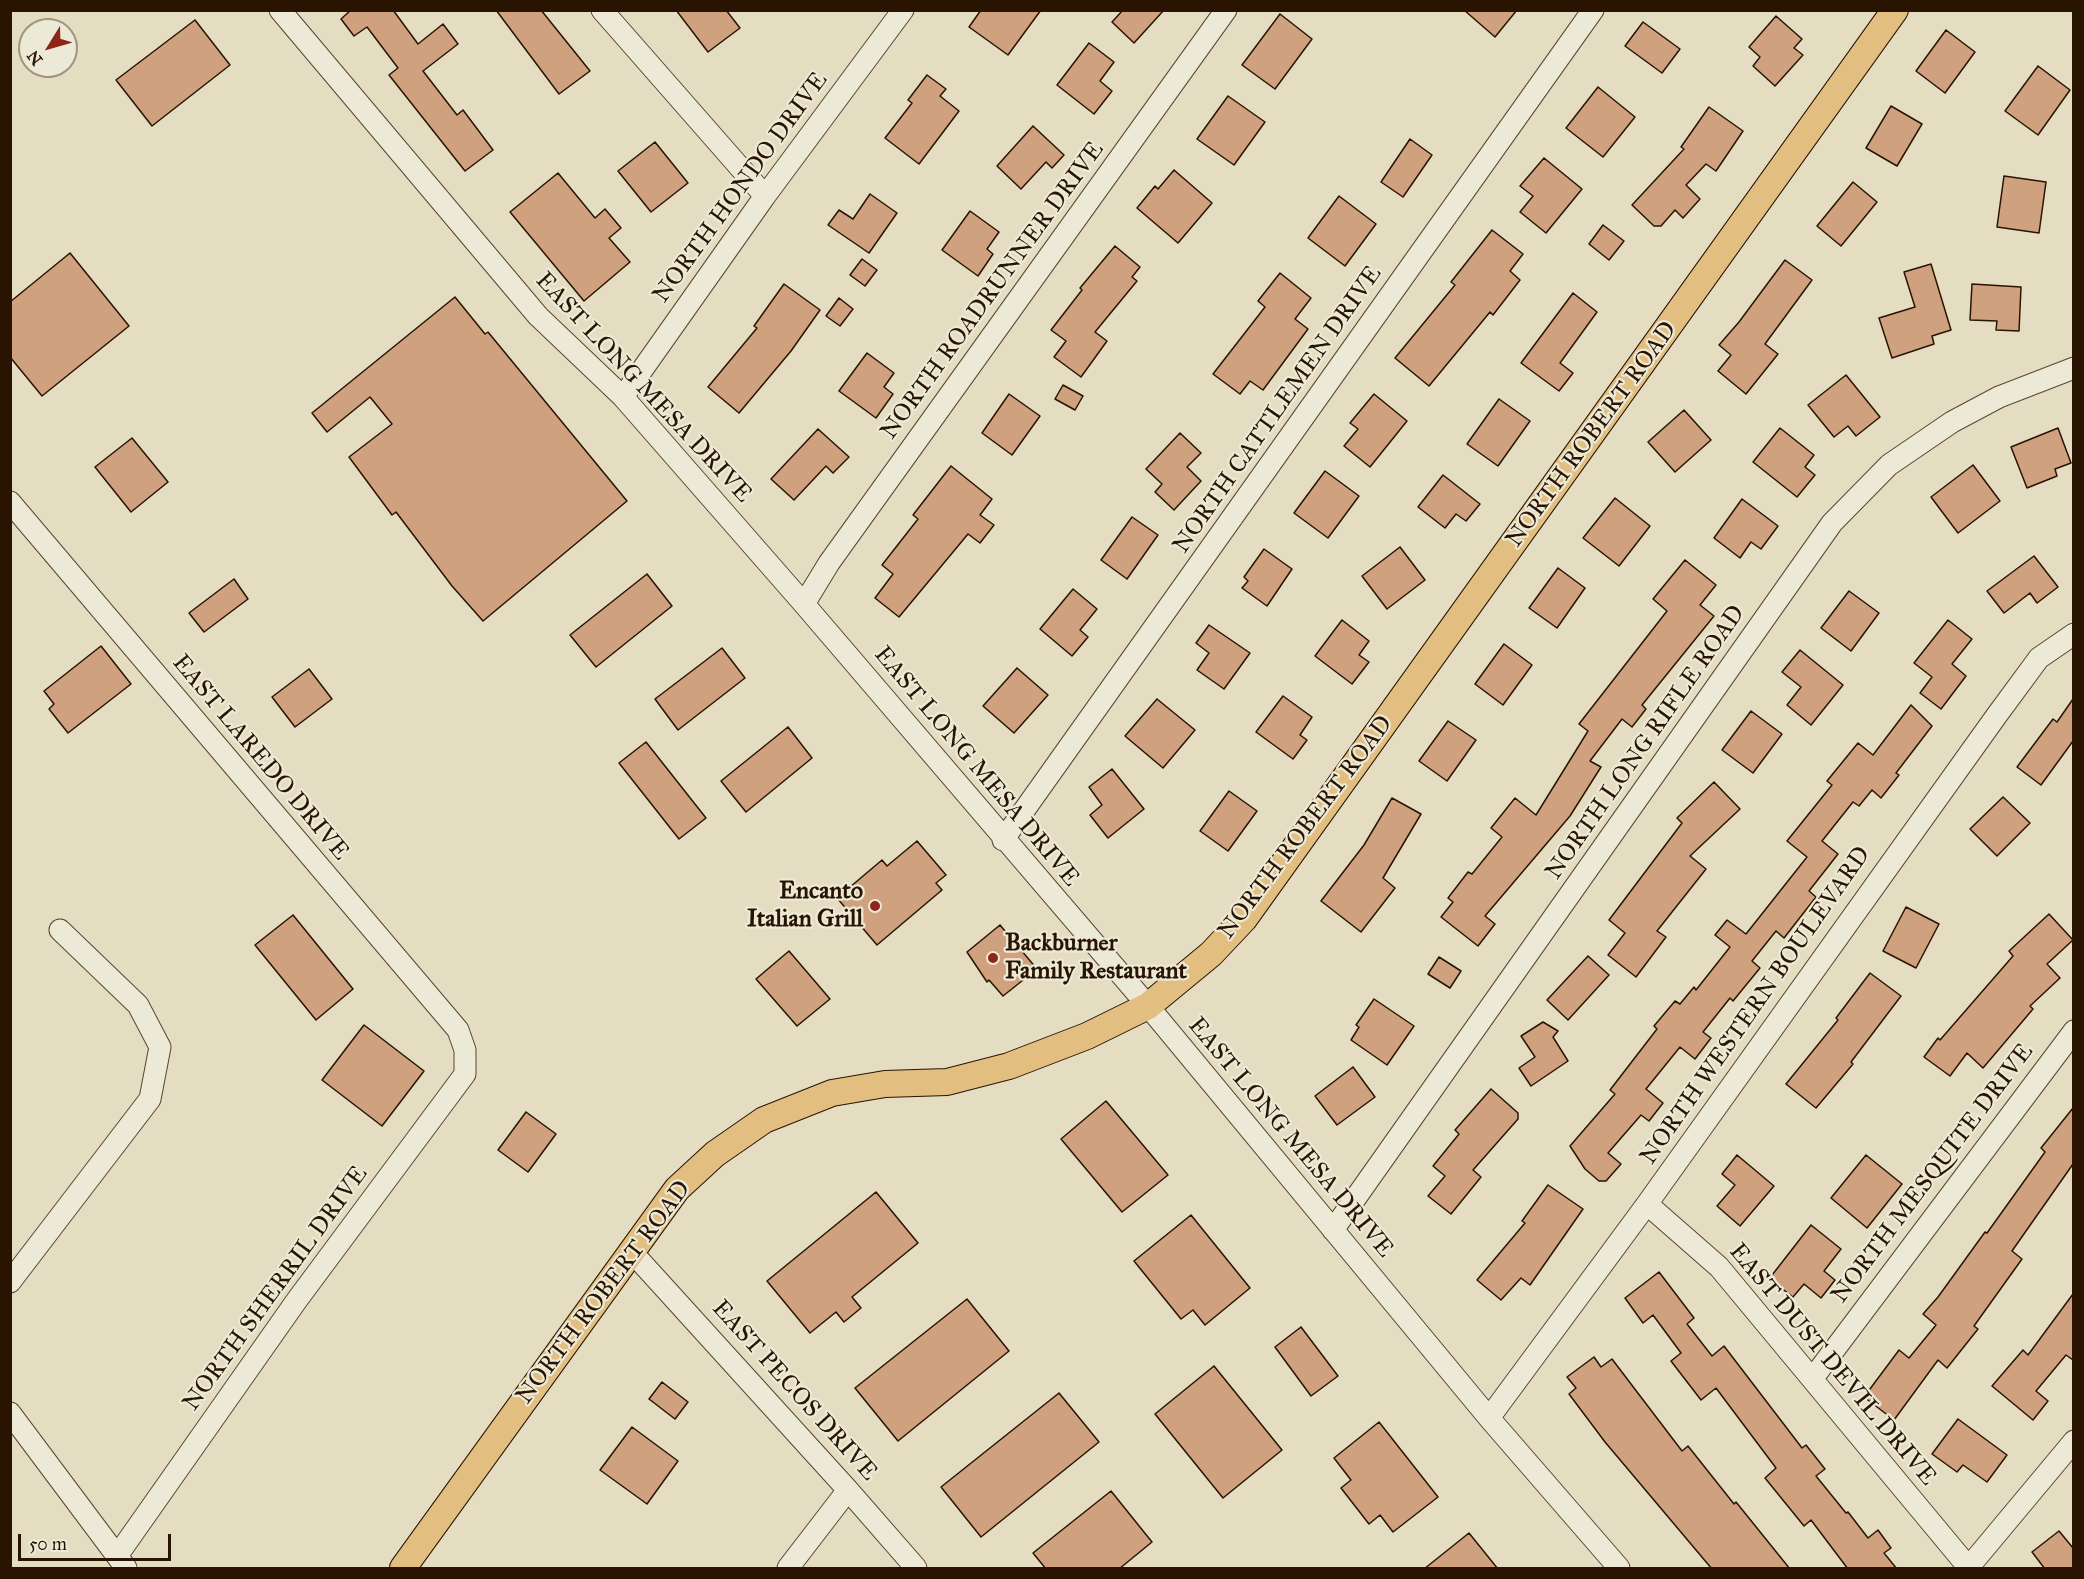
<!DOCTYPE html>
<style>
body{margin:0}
#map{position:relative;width:2084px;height:1579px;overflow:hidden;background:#e4ddc1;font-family:"IM FELL Great Primer",serif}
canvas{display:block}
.frame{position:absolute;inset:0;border:12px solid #281401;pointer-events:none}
.north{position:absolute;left:18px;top:18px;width:60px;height:60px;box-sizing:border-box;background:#ede9d7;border:2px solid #9e9481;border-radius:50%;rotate:233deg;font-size:16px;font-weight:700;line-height:24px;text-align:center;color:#281401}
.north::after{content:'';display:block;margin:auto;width:21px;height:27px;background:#8f2418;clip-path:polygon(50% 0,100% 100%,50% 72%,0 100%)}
.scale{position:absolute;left:18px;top:1534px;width:153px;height:27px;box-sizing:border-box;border:3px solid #281401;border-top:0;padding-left:8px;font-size:18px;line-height:21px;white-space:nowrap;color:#281401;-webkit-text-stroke:4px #ede9d7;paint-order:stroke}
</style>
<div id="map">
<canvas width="2084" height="1579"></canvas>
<div class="frame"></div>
<div class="north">N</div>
<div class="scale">50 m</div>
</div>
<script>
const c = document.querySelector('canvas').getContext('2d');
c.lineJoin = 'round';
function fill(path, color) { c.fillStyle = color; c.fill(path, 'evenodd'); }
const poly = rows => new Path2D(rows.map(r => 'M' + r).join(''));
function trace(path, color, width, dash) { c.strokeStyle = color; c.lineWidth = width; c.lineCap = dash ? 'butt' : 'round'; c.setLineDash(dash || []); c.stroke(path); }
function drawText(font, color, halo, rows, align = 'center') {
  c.font = font + ' "IM FELL Great Primer",serif'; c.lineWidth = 4.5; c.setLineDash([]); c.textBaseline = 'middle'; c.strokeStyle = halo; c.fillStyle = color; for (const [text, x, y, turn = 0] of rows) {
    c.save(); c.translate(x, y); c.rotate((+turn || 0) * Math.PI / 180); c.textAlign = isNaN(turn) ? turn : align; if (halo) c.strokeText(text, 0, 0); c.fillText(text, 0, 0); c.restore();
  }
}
const building = poly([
 [351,10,393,10,418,44,443,24,458,44,423,71,457,115,463,110,493,150,465,171,389,75,398,68,367,27,354,36,341,19,351,10],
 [496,10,541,10,590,71,559,94,496,10],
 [676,10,726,10,740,28,708,52,676,10],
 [981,10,1041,10,1008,55,969,27,981,10],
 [1123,10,1164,10,1134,43,1112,22,1123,10],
 [1464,10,1517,10,1495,37,1464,10],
 [1280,14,1312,39,1275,89,1242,65,1280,14],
 [1776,16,1802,39,1794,48,1803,55,1775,86,1753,66,1760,57,1749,47,1776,16],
 [195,20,230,65,152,126,116,80,195,20],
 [1643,22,1680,49,1662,73,1625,46,1643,22],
 [1946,30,1975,52,1945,93,1916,71,1946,30],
 [1089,43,1114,62,1100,81,1112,91,1094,114,1057,85,1089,43],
 [2038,66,2070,90,2038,135,2005,111,2038,66],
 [927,75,946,89,940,96,959,111,919,164,885,138,912,103,908,100,927,75],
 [1598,87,1635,117,1603,157,1566,128,1598,87],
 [1228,96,1265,122,1234,165,1197,139,1228,96],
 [1891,106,1922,124,1897,166,1866,148,1891,106],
 [1709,107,1743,131,1716,171,1706,164,1686,185,1700,199,1683,218,1675,210,1661,226,1654,226,1632,205,1684,149,1681,147,1709,107],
 [1033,126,1064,155,1052,168,1046,162,1021,189,997,166,1033,126],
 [1410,139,1432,155,1403,197,1381,182,1410,139],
 [655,142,688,183,651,212,618,171,655,142],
 [1544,158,1582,189,1546,233,1520,212,1533,196,1520,186,1544,158],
 [1174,170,1212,203,1178,243,1137,208,1155,186,1158,189,1174,170],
 [558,173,595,218,605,209,621,228,609,238,630,262,584,301,510,212,558,173],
 [2004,176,2046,182,2039,233,1997,227,2004,176],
 [1853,182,1877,202,1841,246,1817,226,1853,182],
 [870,194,897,213,869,253,828,225,839,210,853,219,870,194],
 [1339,196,1376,224,1345,266,1308,238,1339,196],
 [970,211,999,232,987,249,993,254,978,276,942,250,970,211],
 [1603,225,1624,241,1609,260,1589,244,1603,225],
 [1492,230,1523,254,1510,271,1520,280,1493,315,1490,312,1429,386,1395,358,1455,285,1451,282,1492,230],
 [1115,246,1140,267,1132,277,1137,281,1095,332,1107,341,1081,377,1054,357,1066,341,1051,330,1082,290,1080,288,1115,246],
 [70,253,129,326,42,396,10,357,10,302,70,253],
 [862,259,877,270,865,286,850,275,862,259],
 [1785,260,1812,280,1765,344,1778,354,1746,394,1718,371,1731,355,1719,345,1739,322,1785,260],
 [1931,264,1951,330,1932,336,1934,344,1892,358,1879,318,1915,307,1904,272,1931,264],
 [1280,273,1311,298,1295,319,1308,329,1263,390,1250,381,1240,394,1213,374,1265,307,1258,301,1280,273],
 [784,284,820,310,791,351,739,413,708,387,757,328,754,326,784,284],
 [1972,284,2021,287,2019,331,1996,330,1997,321,1970,320,1972,284],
 [1573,293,1597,312,1560,363,1573,373,1559,391,1521,363,1573,293],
 [455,297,485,334,488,332,627,501,483,621,452,586,396,512,392,515,349,457,392,424,370,397,327,432,312,413,455,297],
 [839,298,853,309,840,326,826,316,839,298],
 [867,353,894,373,884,387,893,394,876,418,839,391,867,353],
 [1846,375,1880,417,1856,436,1848,426,1834,437,1808,405,1846,375],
 [1063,385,1083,396,1075,410,1055,399,1063,385],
 [1009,394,1040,416,1012,455,982,433,1009,394],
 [1374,394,1407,421,1370,467,1344,446,1358,429,1350,423,1374,394],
 [1499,399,1530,421,1498,466,1467,444,1499,399],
 [1684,410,1711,440,1675,472,1648,442,1684,410],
 [1780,428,1814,455,1805,467,1815,475,1797,497,1753,462,1780,428],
 [2058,428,2071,463,2055,469,2057,476,2027,488,2011,447,2058,428],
 [818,429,849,457,833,473,826,466,794,500,771,479,818,429],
 [1180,433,1201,453,1187,467,1201,481,1174,510,1155,492,1162,484,1146,469,1180,433],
 [132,438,168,482,131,512,95,467,132,438],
 [1973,465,2000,501,1958,533,1931,497,1973,465],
 [951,466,992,499,980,515,994,525,980,543,968,534,899,617,875,598,893,574,882,565,918,519,913,515,951,466],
 [1325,471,1359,496,1328,538,1294,513,1325,471],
 [1443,475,1480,504,1466,521,1456,514,1445,528,1418,507,1443,475],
 [1615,498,1650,526,1619,566,1583,538,1615,498],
 [1742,499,1778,526,1761,549,1751,542,1740,558,1714,538,1742,499],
 [1132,517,1158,535,1127,579,1101,560,1132,517],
 [1400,547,1425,580,1387,609,1362,576,1400,547],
 [1264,549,1292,569,1267,606,1242,588,1248,581,1244,577,1264,549],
 [2034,556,2058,587,2037,603,2030,593,2004,613,1987,591,2034,556],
 [1685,560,1716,585,1700,605,1714,616,1642,705,1646,709,1632,727,1622,719,1590,761,1601,767,1570,816,1485,916,1495,924,1478,946,1441,917,1453,902,1448,898,1468,872,1472,874,1502,837,1491,828,1515,798,1536,815,1588,731,1579,724,1667,611,1653,599,1685,560],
 [1558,568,1585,588,1557,628,1529,608,1558,568],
 [647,574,672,606,596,667,570,635,647,574],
 [234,579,248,599,204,632,189,613,234,579],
 [1073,589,1097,609,1080,630,1088,637,1072,656,1040,629,1073,589],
 [1849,591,1879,613,1851,651,1821,628,1849,591],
 [1342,620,1369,641,1359,655,1369,662,1352,684,1315,656,1342,620],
 [1948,620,1972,639,1952,664,1966,676,1941,709,1920,693,1932,677,1914,663,1948,620],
 [1209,625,1250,653,1224,689,1197,670,1209,653,1196,643,1209,625],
 [1504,644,1532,665,1503,705,1475,684,1504,644],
 [101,646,131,684,68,733,49,709,54,704,44,691,101,646],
 [722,648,745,678,678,730,655,699,722,648],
 [1800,650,1843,685,1811,725,1787,705,1801,687,1782,672,1800,650],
 [1017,668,1048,695,1014,733,983,706,1017,668],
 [309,669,332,699,295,727,272,697,309,669],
 [1283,696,1312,717,1300,735,1307,740,1293,759,1256,732,1283,696],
 [1157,699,1195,730,1163,768,1125,736,1157,699],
 [2073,699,2073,741,2041,785,2017,767,2053,719,2057,722,2073,699],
 [1911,705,1932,726,1896,773,1899,775,1881,798,1872,790,1859,806,1853,802,1822,841,1838,854,1809,891,1816,897,1784,938,1776,931,1752,961,1760,968,1733,1001,1730,998,1703,1032,1711,1038,1695,1059,1680,1047,1646,1089,1663,1103,1649,1121,1641,1115,1608,1153,1621,1164,1606,1181,1599,1181,1585,1169,1570,1146,1615,1094,1610,1090,1657,1029,1654,1026,1675,1001,1680,1004,1694,987,1696,990,1730,947,1715,935,1727,920,1746,934,1807,857,1787,841,1832,785,1827,781,1858,743,1873,755,1911,705],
 [1751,711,1782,734,1753,773,1722,750,1751,711],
 [1448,721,1476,740,1447,781,1419,761,1448,721],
 [788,727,812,758,746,812,721,781,788,727],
 [646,742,706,818,679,839,619,763,646,742],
 [1112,769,1144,809,1108,838,1090,815,1102,805,1089,787,1112,769],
 [1714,782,1740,809,1690,856,1706,869,1657,931,1666,937,1636,977,1608,955,1625,933,1609,920,1682,823,1677,818,1714,782],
 [1229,791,1257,811,1228,851,1200,831,1229,791],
 [2003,797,2030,823,1997,856,1970,829,2003,797],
 [1392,798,1421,814,1383,878,1395,888,1361,932,1321,901,1364,845,1392,798],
 [917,841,946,875,936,883,942,890,877,945,837,898,882,860,887,866,917,841],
 [1906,907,1939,924,1916,968,1883,951,1906,907],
 [2049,914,2073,940,2047,964,2060,978,2030,1006,2033,1009,1983,1068,1967,1053,1950,1076,1924,1057,1938,1038,1940,1040,2013,956,2009,951,2049,914],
 [293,915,353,989,316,1020,255,945,293,915],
 [1000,925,1037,969,1003,996,989,980,987,982,967,952,1000,925],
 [789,951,830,999,797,1026,756,979,789,951],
 [1588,956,1609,975,1568,1020,1547,1000,1588,956],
 [1439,957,1461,971,1450,988,1428,974,1439,957],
 [1870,973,1901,996,1851,1062,1853,1064,1816,1108,1786,1084,1838,1020,1836,1018,1870,973],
 [1374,999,1414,1026,1387,1065,1351,1040,1359,1027,1356,1025,1374,999],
 [1543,1022,1558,1031,1553,1037,1568,1061,1531,1086,1519,1068,1535,1057,1521,1036,1543,1022],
 [364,1025,424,1071,382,1126,322,1080,364,1025],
 [1353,1067,1375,1097,1337,1125,1315,1096,1353,1067],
 [1491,1089,1518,1113,1518,1119,1473,1170,1481,1177,1451,1214,1428,1196,1445,1176,1433,1166,1459,1134,1455,1130,1491,1089],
 [1106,1101,1168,1175,1122,1212,1061,1139,1106,1101],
 [2073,1108,2073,1164,2012,1251,2022,1259,1974,1326,1978,1329,1947,1368,1938,1360,1894,1420,1864,1397,1899,1350,1909,1358,1936,1325,1923,1314,1938,1297,1985,1232,1987,1233,2045,1152,2041,1148,2073,1108],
 [526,1112,556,1134,528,1172,498,1150,526,1112],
 [1737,1155,1774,1186,1740,1226,1717,1206,1735,1185,1722,1174,1737,1155],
 [1866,1155,1902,1184,1867,1228,1831,1198,1866,1155],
 [1548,1185,1583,1209,1530,1285,1521,1278,1501,1300,1477,1280,1525,1223,1522,1221,1548,1185],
 [876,1192,918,1243,852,1297,861,1308,844,1322,836,1312,810,1333,767,1281,876,1192],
 [1191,1215,1250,1288,1205,1325,1193,1310,1181,1319,1134,1261,1191,1215],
 [1811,1225,1841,1249,1824,1271,1835,1280,1821,1298,1804,1284,1793,1297,1769,1279,1811,1225],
 [1659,1272,1694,1318,1687,1324,1712,1356,1724,1346,1802,1448,1806,1445,1825,1469,1816,1476,1846,1513,1848,1512,1868,1538,1878,1530,1891,1548,1884,1553,1897,1569,1848,1569,1811,1520,1804,1526,1765,1478,1776,1468,1716,1388,1701,1400,1671,1361,1681,1353,1653,1315,1643,1323,1625,1298,1659,1272],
 [2073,1294,2073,1360,2066,1355,2036,1391,2048,1401,2033,1420,1992,1386,2023,1350,2028,1355,2073,1294],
 [967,1299,1009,1351,898,1441,855,1388,967,1299],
 [1301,1327,1338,1376,1311,1396,1275,1347,1301,1327],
 [1594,1357,1601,1367,1612,1359,1682,1451,1688,1446,1734,1504,1736,1502,1790,1569,1712,1569,1605,1442,1569,1394,1576,1388,1567,1377,1594,1357],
 [1214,1366,1282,1450,1223,1498,1155,1414,1214,1366],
 [662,1382,688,1402,675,1419,649,1399,662,1382],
 [1059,1393,1099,1442,981,1537,941,1487,1059,1393],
 [1958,1419,2007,1455,1987,1482,1963,1465,1957,1472,1932,1454,1958,1419],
 [1379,1422,1438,1497,1393,1532,1380,1515,1369,1524,1341,1488,1351,1480,1334,1458,1379,1422],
 [632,1427,678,1461,647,1504,600,1470,632,1427],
 [1111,1491,1152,1542,1119,1569,1046,1569,1033,1553,1111,1491],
 [2059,1531,2073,1548,2073,1569,2045,1569,2032,1552,2059,1531],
 [1469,1533,1498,1569,1424,1569,1469,1533]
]);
const minor = poly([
 [280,10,538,316,623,397,804,604,1148,1006,1489,1418,1619,1568],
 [602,10,765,196],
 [623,397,765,196,903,10],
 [10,502,458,1030,465,1050,465,1074,297,1300,117,1556],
 [804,604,829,563,1226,10],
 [1003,840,1593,10],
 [1647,1204,1719,1267,1969,1568],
 [1333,1230,1832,523,1889,465,1952,422,1999,397,2074,368],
 [631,1251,848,1490,916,1568],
 [10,1282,150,1099,160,1047,138,1005,60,930],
 [1813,1378,2074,1031],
 [10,1413,126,1568],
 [1489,1418,1647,1204,1997,715,2039,658,2074,634],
 [788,1568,848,1490],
 [1968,1568,2074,1441]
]);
const major = poly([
 [403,1568,677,1189,715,1154,764,1120,832,1093,885,1084,947,1082,1009,1066,1087,1036,1148,1006,1211,954,1244,919,1895,10]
]);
const markers = [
 [875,906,6,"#8f2418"],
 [993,958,6,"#8f2418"]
];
const streetNames = [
 ["NORTH HONDO DRIVE",741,188,-54],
 ["NORTH ROADRUNNER DRIVE",993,291,-54],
 ["EAST LONG MESA DRIVE",643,388,47],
 ["NORTH CATTLEMEN DRIVE",1278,410,-55],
 ["NORTH ROBERT ROAD",1592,435,-54],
 ["NORTH LONG RIFLE ROAD",1646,743,-55],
 ["EAST LAREDO DRIVE",260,758,50],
 ["EAST LONG MESA DRIVE",976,767,50],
 ["NORTH ROBERT ROAD",1306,828,-53],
 ["NORTH WESTERN BOULEVARD",1756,1006,-55],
 ["EAST LONG MESA DRIVE",1290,1138,50],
 ["NORTH MESQUITE DRIVE",1933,1174,-53],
 ["NORTH SHERRIL DRIVE",276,1289,-54],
 ["NORTH ROBERT ROAD",604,1293,-53],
 ["EAST DUST DEVIL DRIVE",1832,1365,50],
 ["EAST PECOS DRIVE",794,1391,48]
];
const poiNames = [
 ["Encanto",863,892],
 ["Italian Grill",863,920],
 ["Backburner",1005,944,"left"],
 ["Family Restaurant",1005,972,"left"]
];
fill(building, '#cfa17f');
trace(building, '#281401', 1.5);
trace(minor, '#574631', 23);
trace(major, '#281401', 28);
trace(minor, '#ede9d7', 21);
trace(major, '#e2be80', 26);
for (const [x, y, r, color] of markers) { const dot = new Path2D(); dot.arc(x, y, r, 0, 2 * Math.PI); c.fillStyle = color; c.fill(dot); trace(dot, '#ede9d7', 2); }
drawText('24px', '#281401', '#ede9d7', streetNames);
drawText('bold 24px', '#281401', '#ede9d7', poiNames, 'right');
</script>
